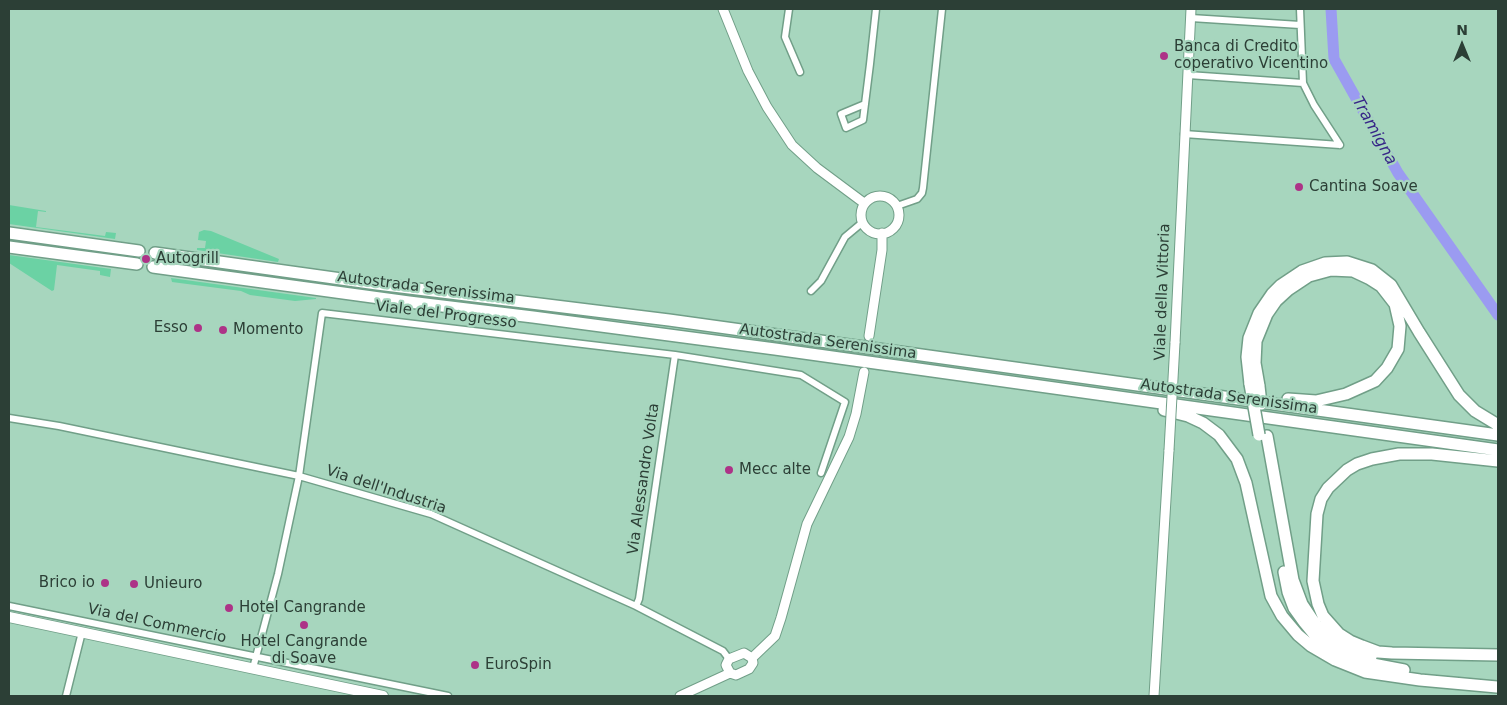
<!DOCTYPE html>
<style>
body{margin:0}
#map{position:relative;width:1507px;height:705px;overflow:hidden;background:#a7d6be;font-family:"DejaVu Sans",sans-serif}
canvas{display:block}
.frame{position:absolute;inset:0;border:10px solid #2c3f36;pointer-events:none}
.north{position:absolute;left:1437px;top:20px;width:50px;height:50px;-webkit-text-stroke:4px #a7d6be;paint-order:stroke;rotate:0deg;font-size:14px;font-weight:700;line-height:20px;text-align:center;color:#2c3f36}
.north::after{content:'';display:block;margin:auto;width:18px;height:22px;background:#2c3f36;clip-path:polygon(50% 0,100% 100%,50% 72%,0 100%)}
</style>
<div id="map">
<canvas width="1507" height="705"></canvas>
<div class="frame"></div>
<div class="north">N</div>
</div>
<script>
const c = document.querySelector('canvas').getContext('2d');
c.lineJoin = 'round';
function fill(path, color) { c.fillStyle = color; c.fill(path, 'evenodd'); }
const poly = rows => new Path2D(rows.map(r => 'M' + r).join(''));
function trace(path, color, width, dash) { c.strokeStyle = color; c.lineWidth = width; c.lineCap = dash ? 'butt' : 'round'; c.setLineDash(dash || []); c.stroke(path); }
function drawText(font, color, halo, rows, align = 'center') {
  c.font = font + ' "DejaVu Sans",sans-serif'; c.lineWidth = 4.5; c.setLineDash([]); c.textBaseline = 'middle'; c.strokeStyle = halo; c.fillStyle = color; for (const [text, x, y, turn = 0] of rows) {
    c.save(); c.translate(x, y); c.rotate((+turn || 0) * Math.PI / 180); c.textAlign = isNaN(turn) ? turn : align; if (halo) c.strokeText(text, 0, 0); c.fillText(text, 0, 0); c.restore();
  }
}
const green = poly([
 [9,205,46,211,46,212,38,211,36,227,105,236,106,232,116,233,115,239,9,224],
 [204,230,211,231,279,259,278,262,197,250,197,248,205,248,206,241,198,240,199,232],
 [9,255,111,269,110,277,100,275,100,271,57,265,54,290,52,291,9,263],
 [171,278,316,298,316,299,295,301,250,295,241,291,172,282]
]);
const river = poly([
 [1331,9,1334,59,1398,173,1498,315]
]);
const secondaryTunnel = poly([
 [864,368,869,336]
]);
const street = poly([
 [789,9,785,37,800,72],
 [1300,9,1303,83,1314,105,1340,145],
 [1191,18,1300,25],
 [1188,75,1303,83],
 [865,104,841,114,846,128,863,120,870,64,876,9],
 [1184,134,1340,145],
 [897,206,917,199,922,193,923,188,942,9],
 [811,291,821,281,845,237,863,222],
 [9,418,59,426,299,476,431,514,636,606,723,651,729,659],
 [9,606,448,696],
 [636,606,639,599,675,355],
 [253,668,278,574,299,476,322,313,675,355,801,375,845,402,821,473],
 [66,696,82,632]
]);
const secondary = poly([
 [723,9,748,71,767,107,792,145,817,168,864,203],
 '861 215a19 19 0 1 1 38 0a19 19 0 1 1-38 0Z',
 [869,336,882,250,882,233],
 [1175,343,1191,9],
 [752,658,775,636,781,618,807,524,849,437,856,414,864,372],
 [730,673,726,665,729,659,744,653,752,658],
 [730,673,736,675,749,669,753,663,752,658],
 [680,696,730,673],
 [1154,696,1169,450]
]);
const primary = poly([
 [9,617,383,696]
]);
const highway = poly([
 [9,233,139,251],
 [9,247,137,264],
 [155,253,377,284,669,320,1498,435],
 [153,267,409,302,533,317,775,349,1498,450],
 [1250,384,1247,357,1249,338,1259,313,1272,294,1281,285,1302,271,1325,263,1347,262,1372,270,1391,285,1419,332,1459,395,1475,411,1498,425],
 [1259,386,1255,363,1256,341,1267,314,1276,301,1288,290,1309,276,1331,270,1353,271,1370,279,1381,286,1395,304,1400,326,1398,349,1387,368,1375,381,1346,394,1316,401,1288,399],
 [1164,410,1188,416,1203,423,1219,435,1237,459,1246,483,1271,596,1282,616,1298,635,1311,646,1335,660,1365,672,1420,680,1497,687],
 [1267,436,1293,580,1302,604,1316,625,1329,638,1344,647,1358,653,1371,657],
 [1498,461,1432,454,1399,454,1372,459,1357,464,1347,470,1328,488,1321,499,1317,514,1313,581,1318,604,1323,616,1339,634,1350,641,1362,646,1378,652,1392,653,1498,655],
 [1284,572,1288,592,1294,608,1304,622,1318,639,1337,652,1350,658,1362,662,1404,670]
]);
const secondaryBridge = poly([
 [1169,450,1175,343]
]);
const highwayBridge = poly([
 [1250,384,1259,435],
 [1259,386,1261,404]
]);
const markers = [
 [1164,56,5,"#ad3387"],
 [1299,187,5,"#ad3387"],
 [146,259,5,"#ad3387"],
 [198,328,5,"#ad3387"],
 [223,330,5,"#ad3387"],
 [729,470,5,"#ad3387"],
 [105,583,5,"#ad3387"],
 [134,584,5,"#ad3387"],
 [229,608,5,"#ad3387"],
 [304,625,5,"#ad3387"],
 [475,665,5,"#ad3387"]
];
const poiNames = [
 ["Banca di Credito",1174,47],
 ["coperativo Vicentino",1174,64],
 ["Cantina Soave",1309,187],
 ["Autogrill",156,259],
 ["Esso",188,328,"right"],
 ["Momento",233,330],
 ["Mecc alte",739,470],
 ["Brico io",95,583,"right"],
 ["Unieuro",144,584],
 ["Hotel Cangrande",239,608],
 ["Hotel Cangrande",304,642,"center"],
 ["di Soave",304,659,"center"],
 ["EuroSpin",485,665]
];
const streetNames = [
 ["Autostrada Serenissima",426,288,7],
 ["Viale della Vittoria",1163,292,-88],
 ["Viale del Progresso",446,315,7],
 ["Autostrada Serenissima",828,342,8],
 ["Autostrada Serenissima",1229,397,8],
 ["Via Alessandro Volta",644,479,-82],
 ["Via dell'Industria",386,490,18],
 ["Via del Commercio",157,624,12]
];
const waterNames = [
 ["Tramigna",1374,131,61]
];
fill(green, '#6bd2a4');
trace(river, '#9b9bf1', 11);
trace(secondaryTunnel, '#8eb8a3', 9, [9, 4.5]);
trace(street, '#719f88', 9);
trace(secondary, '#719f88', 11);
trace(primary, '#719f88', 12);
trace(highway, '#719f88', 14);
trace(street, '#fff', 6);
trace(secondary, '#fff', 9);
trace(primary, '#fff', 10);
trace(highway, '#fff', 11);
trace(secondaryBridge, '#719f88', 11, []);
trace(highwayBridge, '#719f88', 14, []);
trace(secondaryBridge, '#fff', 9);
trace(highwayBridge, '#fff', 11);
for (const [x, y, r, color] of markers) { const dot = new Path2D(); dot.arc(x, y, r, 0, 2 * Math.PI); c.fillStyle = color; c.fill(dot); trace(dot, '#a7d6be', 2); }
drawText('15px', '#2c3f36', '#a7d6be', poiNames, 'left');
drawText('15px', '#2c3f36', '#a7d6be', streetNames);
drawText('italic 16px', '#372688', '#a7d6be', waterNames);
</script>
